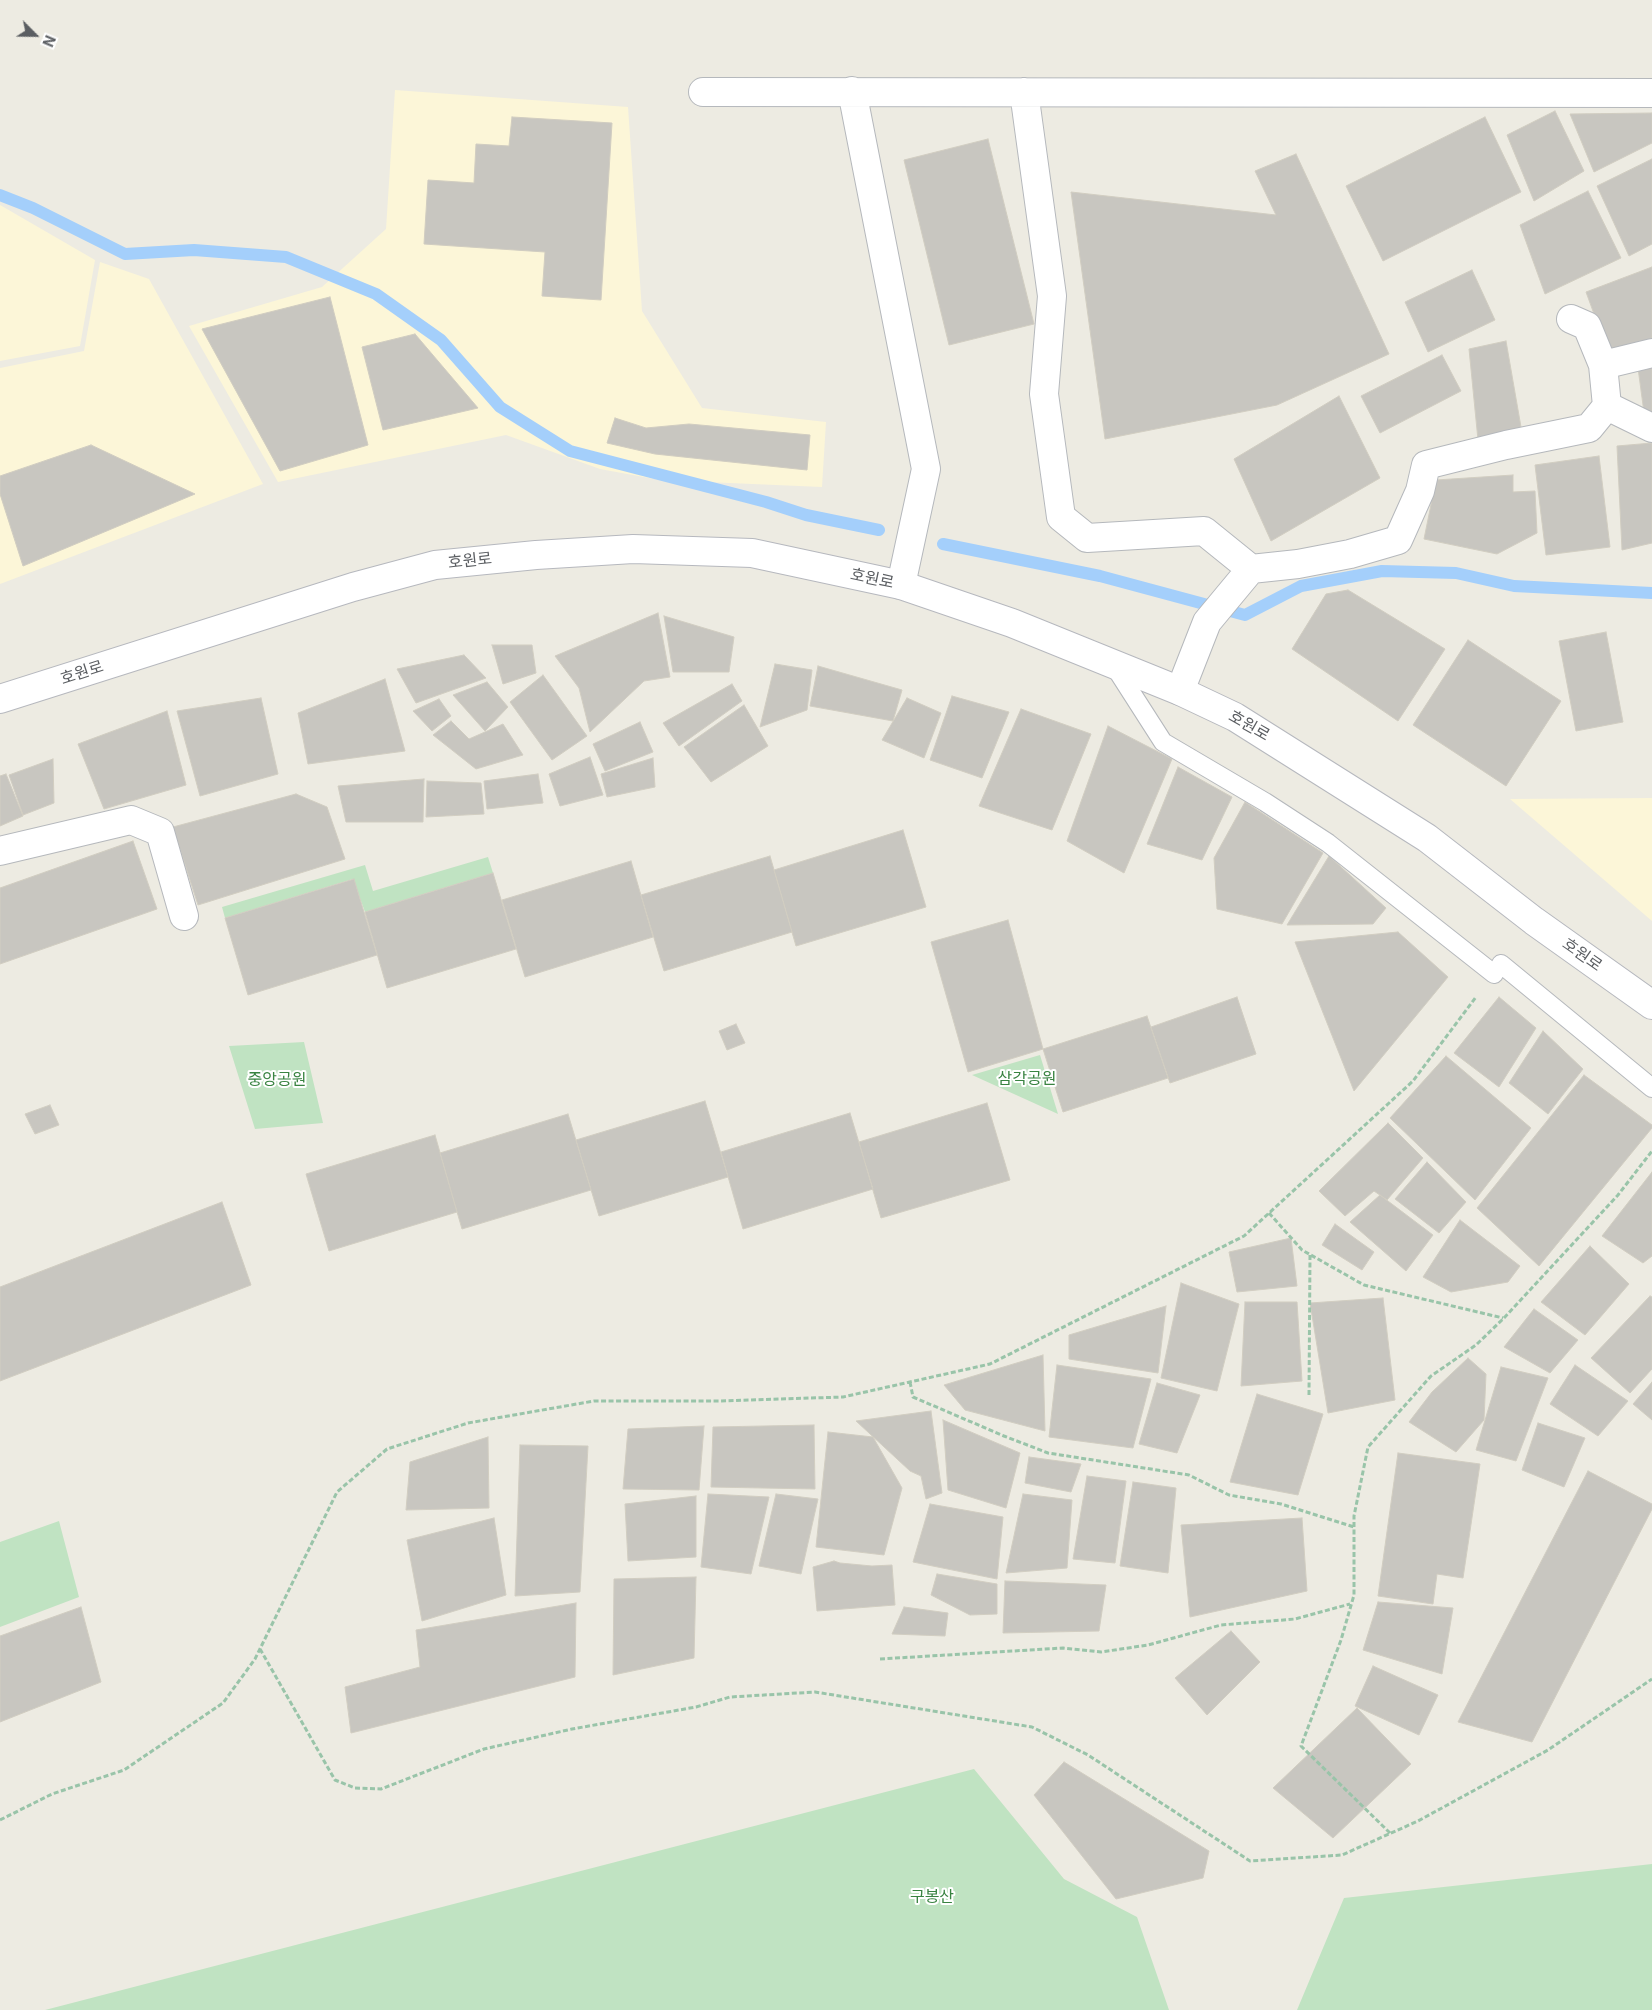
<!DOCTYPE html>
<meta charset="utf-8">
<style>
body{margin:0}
#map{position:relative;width:1652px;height:2010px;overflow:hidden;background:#edebe2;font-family:Inter,sans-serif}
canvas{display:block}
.north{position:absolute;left:10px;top:10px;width:50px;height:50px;-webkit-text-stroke:4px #fff;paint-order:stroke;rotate:113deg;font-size:14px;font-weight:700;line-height:20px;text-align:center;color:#5b5e62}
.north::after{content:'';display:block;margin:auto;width:18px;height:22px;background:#5b5e62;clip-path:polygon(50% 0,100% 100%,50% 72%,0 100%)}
</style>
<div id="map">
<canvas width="1652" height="2010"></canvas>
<div class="north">N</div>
</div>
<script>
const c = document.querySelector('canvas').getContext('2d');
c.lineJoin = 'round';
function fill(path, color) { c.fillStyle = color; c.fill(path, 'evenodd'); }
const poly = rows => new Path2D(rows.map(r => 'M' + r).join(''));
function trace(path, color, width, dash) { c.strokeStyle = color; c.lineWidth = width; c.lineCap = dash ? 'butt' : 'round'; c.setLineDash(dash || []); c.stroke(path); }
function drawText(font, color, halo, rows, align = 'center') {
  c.font = font + ' Inter,"Noto Sans KR",sans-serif'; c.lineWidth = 4; c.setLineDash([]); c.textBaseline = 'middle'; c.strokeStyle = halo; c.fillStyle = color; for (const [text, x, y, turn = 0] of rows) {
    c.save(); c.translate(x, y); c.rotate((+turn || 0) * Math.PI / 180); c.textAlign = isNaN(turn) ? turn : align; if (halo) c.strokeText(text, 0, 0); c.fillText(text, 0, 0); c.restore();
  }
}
const commercial = poly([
 [395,90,628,107,642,311,702,408,826,422,822,487,660,480,600,469,506,435,278,482,189,326,322,287,386,229],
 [0,205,95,260,80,346,0,361],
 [100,262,149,279,263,484,0,584,0,368,84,351],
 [1652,798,1652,921,1510,799]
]);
const green = poly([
 [488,857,493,873,365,912,353,879,225,918,222,907,365,865,373,891],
 [304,1042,323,1123,255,1129,229,1046],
 [1040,1055,1058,1114,972,1075],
 [59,1521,79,1597,0,1627,0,1542],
 [974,1769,1064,1879,1137,1917,1169,2010,45,2010],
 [1652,1864,1652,2010,1297,2010,1344,1898]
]);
const stream = poly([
 [0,195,33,208,125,254,194,250,286,257,376,294,441,340,500,407,570,451,766,502,806,515,879,530],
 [943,544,1100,576,1245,615,1301,586,1382,571,1456,573,1514,586,1652,593]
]);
const building = poly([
 [1555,111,1584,171,1534,201,1507,135,1555,111],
 [1652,113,1652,143,1594,172,1570,114,1652,113],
 [512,117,612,123,601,300,542,296,545,252,424,244,428,180,474,183,476,144,509,146,512,117],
 [1485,117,1521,192,1383,261,1346,186,1485,117],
 [988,139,1034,324,949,345,904,160,988,139],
 [1296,154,1389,354,1277,405,1105,439,1071,192,1276,215,1255,171,1296,154],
 [1652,159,1652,244,1629,256,1597,186,1652,159],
 [1588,191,1621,258,1545,294,1520,225,1588,191],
 [1652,267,1652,338,1609,355,1586,292,1652,267],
 [1472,270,1495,320,1428,352,1405,302,1472,270],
 [330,297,368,445,280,471,202,329,330,297],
 [415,334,478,408,383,430,362,347,415,334],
 [1506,341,1521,427,1478,440,1469,349,1506,341],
 [1442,355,1461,391,1380,433,1361,396,1442,355],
 [1652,366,1652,422,1645,420,1638,368,1652,366],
 [1339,396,1380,478,1271,541,1234,459,1339,396],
 [615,418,646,428,689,424,810,435,807,470,655,454,607,443,615,418],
 [1652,443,1652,543,1622,550,1617,446,1652,443],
 [91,445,195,494,23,566,0,494,0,476,91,445],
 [1599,456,1610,547,1546,555,1535,465,1599,456],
 [1513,475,1513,492,1535,491,1537,533,1497,554,1424,539,1436,480,1513,475],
 [1348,590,1445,649,1398,721,1292,649,1326,594,1348,590],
 [658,613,670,677,644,681,590,732,579,688,555,656,658,613],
 [664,616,734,637,729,672,673,672,664,616],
 [1606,632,1623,722,1576,731,1559,641,1606,632],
 [1468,640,1561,701,1506,786,1413,725,1468,640],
 [492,645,532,645,536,673,503,684,492,645],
 [464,655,486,678,416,703,397,669,464,655],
 [775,664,812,670,807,710,760,727,775,664],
 [818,666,902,690,893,721,810,706,818,666],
 [543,675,587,736,552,760,510,702,543,675],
 [385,679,405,751,308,764,298,713,385,679],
 [487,682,508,707,485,731,453,695,487,682],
 [732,684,742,701,679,746,663,723,732,684],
 [952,696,1009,712,982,778,930,760,952,696],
 [261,698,278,774,200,796,177,711,261,698],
 [907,698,941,713,924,758,882,740,907,698],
 [439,699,451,716,432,731,413,711,439,699],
 [744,705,768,746,711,782,684,747,744,705],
 [1021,709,1091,734,1052,830,979,806,1021,709],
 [167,711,186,785,104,809,78,744,167,711],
 [451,721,469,739,503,724,523,755,476,769,433,735,451,721],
 [640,722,653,752,605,771,593,744,640,722],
 [1108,726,1172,759,1124,873,1067,841,1108,726],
 [590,757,603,795,560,806,549,774,590,757],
 [653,758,655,787,607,797,601,774,653,758],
 [53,759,54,803,23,815,9,775,53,759],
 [1178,767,1232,797,1202,860,1147,844,1178,767],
 [6,774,23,816,0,826,0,776,6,774],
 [538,774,543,803,487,809,484,781,538,774],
 [424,779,423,822,346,822,338,786,424,779],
 [427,781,481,783,484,814,426,817,427,781],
 [296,794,327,807,345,859,198,905,173,827,296,794],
 [1245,802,1323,853,1282,924,1217,909,1214,858,1245,802],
 [903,830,926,907,796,946,774,870,903,830],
 [133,841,157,909,0,964,0,888,133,841],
 [770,856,792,932,664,971,641,895,770,856],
 [1329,856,1386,908,1373,924,1287,925,1329,856],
 [631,861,653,937,525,977,502,900,631,861],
 [493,873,516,949,387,988,365,912,493,873],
 [354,879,377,955,248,995,225,918,354,879],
 [1008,920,1043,1049,968,1072,931,942,1008,920],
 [1398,932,1448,977,1354,1091,1295,942,1398,932],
 [1237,997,1256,1054,1170,1083,1151,1027,1237,997],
 [1499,997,1536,1028,1499,1087,1454,1053,1499,997],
 [1147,1016,1168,1078,1063,1112,1043,1049,1147,1016],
 [736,1024,745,1043,727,1050,719,1031,736,1024],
 [1543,1031,1583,1069,1548,1114,1509,1083,1543,1031],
 [1446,1056,1531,1128,1475,1200,1390,1118,1446,1056],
 [1584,1075,1652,1125,1652,1128,1539,1266,1477,1208,1584,1075],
 [705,1101,728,1177,599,1216,576,1140,705,1101],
 [987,1103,1010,1180,881,1218,859,1142,987,1103],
 [50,1105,59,1125,35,1134,25,1114,50,1105],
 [850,1113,873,1189,743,1229,721,1152,850,1113],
 [568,1114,591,1190,462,1229,440,1153,568,1114],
 [1388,1123,1423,1158,1387,1200,1374,1191,1345,1216,1319,1191,1388,1123],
 [435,1135,457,1212,329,1251,306,1174,435,1135],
 [1427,1162,1466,1202,1439,1233,1395,1199,1427,1162],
 [1652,1172,1652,1256,1643,1263,1602,1236,1652,1172],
 [1380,1195,1433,1235,1406,1271,1350,1222,1380,1195],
 [222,1202,251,1285,0,1381,0,1287,222,1202],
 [1460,1220,1520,1266,1508,1282,1451,1292,1423,1277,1460,1220],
 [1335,1224,1374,1252,1362,1270,1322,1245,1335,1224],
 [1291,1238,1297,1286,1237,1292,1229,1252,1291,1238],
 [1590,1246,1629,1284,1585,1335,1541,1302,1590,1246],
 [1181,1283,1239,1304,1217,1391,1161,1378,1181,1283],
 [1650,1296,1652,1297,1652,1369,1630,1393,1591,1358,1650,1296],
 [1383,1298,1395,1400,1328,1413,1310,1303,1383,1298],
 [1245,1302,1297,1302,1302,1381,1241,1386,1245,1302],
 [1166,1306,1158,1373,1069,1359,1069,1335,1166,1306],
 [1534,1309,1578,1340,1550,1373,1504,1347,1534,1309],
 [1043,1355,1045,1431,965,1410,944,1385,1043,1355],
 [1468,1358,1486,1374,1484,1420,1456,1452,1409,1422,1432,1392,1468,1358],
 [1057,1365,1151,1379,1133,1448,1049,1437,1057,1365],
 [1575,1365,1628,1401,1598,1436,1550,1404,1575,1365],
 [1501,1367,1548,1378,1516,1461,1476,1450,1501,1367],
 [1652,1382,1652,1420,1633,1404,1652,1382],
 [1157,1383,1200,1395,1177,1453,1139,1444,1157,1383],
 [1257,1394,1323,1414,1298,1495,1230,1482,1257,1394],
 [931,1411,942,1493,926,1499,921,1476,910,1471,856,1421,931,1411],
 [943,1420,1020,1453,1006,1508,948,1490,943,1420],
 [1538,1423,1585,1438,1564,1487,1522,1470,1538,1423],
 [814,1425,815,1489,711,1487,713,1427,814,1425],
 [704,1426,699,1490,623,1489,628,1429,704,1426],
 [828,1432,873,1437,902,1488,884,1555,816,1547,828,1432],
 [488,1437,489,1508,406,1510,410,1462,488,1437],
 [520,1445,588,1446,580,1592,515,1596,520,1445],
 [1398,1453,1480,1464,1463,1578,1437,1574,1433,1604,1378,1596,1398,1453],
 [1029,1457,1081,1464,1071,1492,1025,1483,1029,1457],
 [1588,1471,1652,1504,1652,1509,1532,1742,1458,1722,1588,1471],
 [1087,1476,1126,1481,1115,1563,1073,1559,1087,1476],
 [1133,1482,1176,1488,1168,1573,1120,1566,1133,1482],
 [708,1494,769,1497,751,1574,701,1567,708,1494],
 [776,1494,818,1499,801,1574,759,1566,776,1494],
 [1023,1494,1072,1500,1067,1568,1006,1573,1023,1494],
 [696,1496,696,1557,628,1561,625,1504,696,1496],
 [930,1504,1003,1517,997,1579,913,1562,930,1504],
 [494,1518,506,1595,422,1621,407,1540,494,1518],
 [1302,1518,1307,1591,1190,1617,1181,1525,1302,1518],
 [834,1561,840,1563,872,1566,892,1565,895,1605,817,1611,813,1567,834,1561],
 [937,1574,997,1584,997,1614,970,1615,931,1595,937,1574],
 [696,1577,694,1658,613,1675,614,1579,696,1577],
 [1005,1581,1106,1585,1099,1631,1003,1633,1005,1581],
 [1378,1602,1453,1608,1442,1674,1363,1650,1378,1602],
 [576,1603,575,1677,351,1733,345,1687,420,1667,416,1630,576,1603],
 [81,1607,101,1682,0,1722,0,1636,81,1607],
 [904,1607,948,1613,945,1636,892,1634,904,1607],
 [1231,1631,1260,1662,1207,1715,1175,1678,1231,1631],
 [1373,1666,1438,1695,1419,1735,1355,1706,1373,1666],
 [1357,1708,1411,1764,1333,1838,1273,1788,1357,1708],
 [1064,1762,1209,1851,1203,1878,1116,1899,1034,1795,1064,1762]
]);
const path = poly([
 [1269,1213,1302,1250,1364,1285,1503,1318],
 [910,1382,913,1397,1004,1436,1048,1453,1189,1475,1229,1495,1281,1504,1354,1527],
 [1309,1395,1310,1255],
 [260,1649,335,1780,355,1788,381,1789,484,1749,572,1729,696,1707,730,1697,815,1692,1032,1727,1088,1755,1250,1861,1342,1855,1418,1821,1548,1750,1652,1679],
 [880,1659,1063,1648,1101,1652,1148,1645,1221,1625,1295,1619,1350,1604],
 [0,1820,52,1794,124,1770,223,1703,255,1659,337,1492,387,1449,468,1423,594,1401,719,1401,843,1397,990,1364,1244,1236,1413,1081,1476,997],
 [1390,1833,1301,1746,1341,1640,1354,1595,1354,1516,1368,1447,1431,1376,1476,1345,1504,1318,1618,1195,1652,1151]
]);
const lane = poly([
 [1113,664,1163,742,1265,802,1328,843,1494,974],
 [1501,964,1652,1088]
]);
const street = poly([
 [852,91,926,469,901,585],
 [703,92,1652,93],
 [1024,92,1052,296,1044,394,1061,517,1087,538,1204,531,1251,569],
 [1571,319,1587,326,1603,365],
 [1607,406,1652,428],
 [1180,691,1207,622,1251,569,1298,564,1350,554,1398,540,1420,491,1426,465,1506,445,1589,428,1607,406,1603,365,1652,353],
 [0,851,131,820,160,832,184,916]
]);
const secondary = poly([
 [0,699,353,587,435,565,536,555,633,549,752,553,901,585,1012,623,1180,691,1235,717,1427,838,1534,921,1652,1005]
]);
const streetNames = [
 ["호원로",470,561,-6],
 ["호원로",872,579,12],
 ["호원로",82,673,-18],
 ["호원로",1249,726,30],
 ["호원로",1582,955,35]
];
const parkNames = [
 ["삼각공원",1027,1079],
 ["중앙공원",277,1080],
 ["구봉산",932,1897]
];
fill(commercial, '#fcf6d8');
fill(green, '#c0e3c2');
trace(stream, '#a4cffb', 12);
fill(building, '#c8c6c0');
trace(building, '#d1cdc1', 1);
trace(lane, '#b5b8bc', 20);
trace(street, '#b5b8bc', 30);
trace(secondary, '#b6b8be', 30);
trace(path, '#99c4a9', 3, [5, 2.5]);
trace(lane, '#fff', 18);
trace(street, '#fff', 28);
trace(secondary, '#fff', 28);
drawText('16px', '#5b5e62', '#fff', streetNames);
drawText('16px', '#398341', '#fff', parkNames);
</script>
